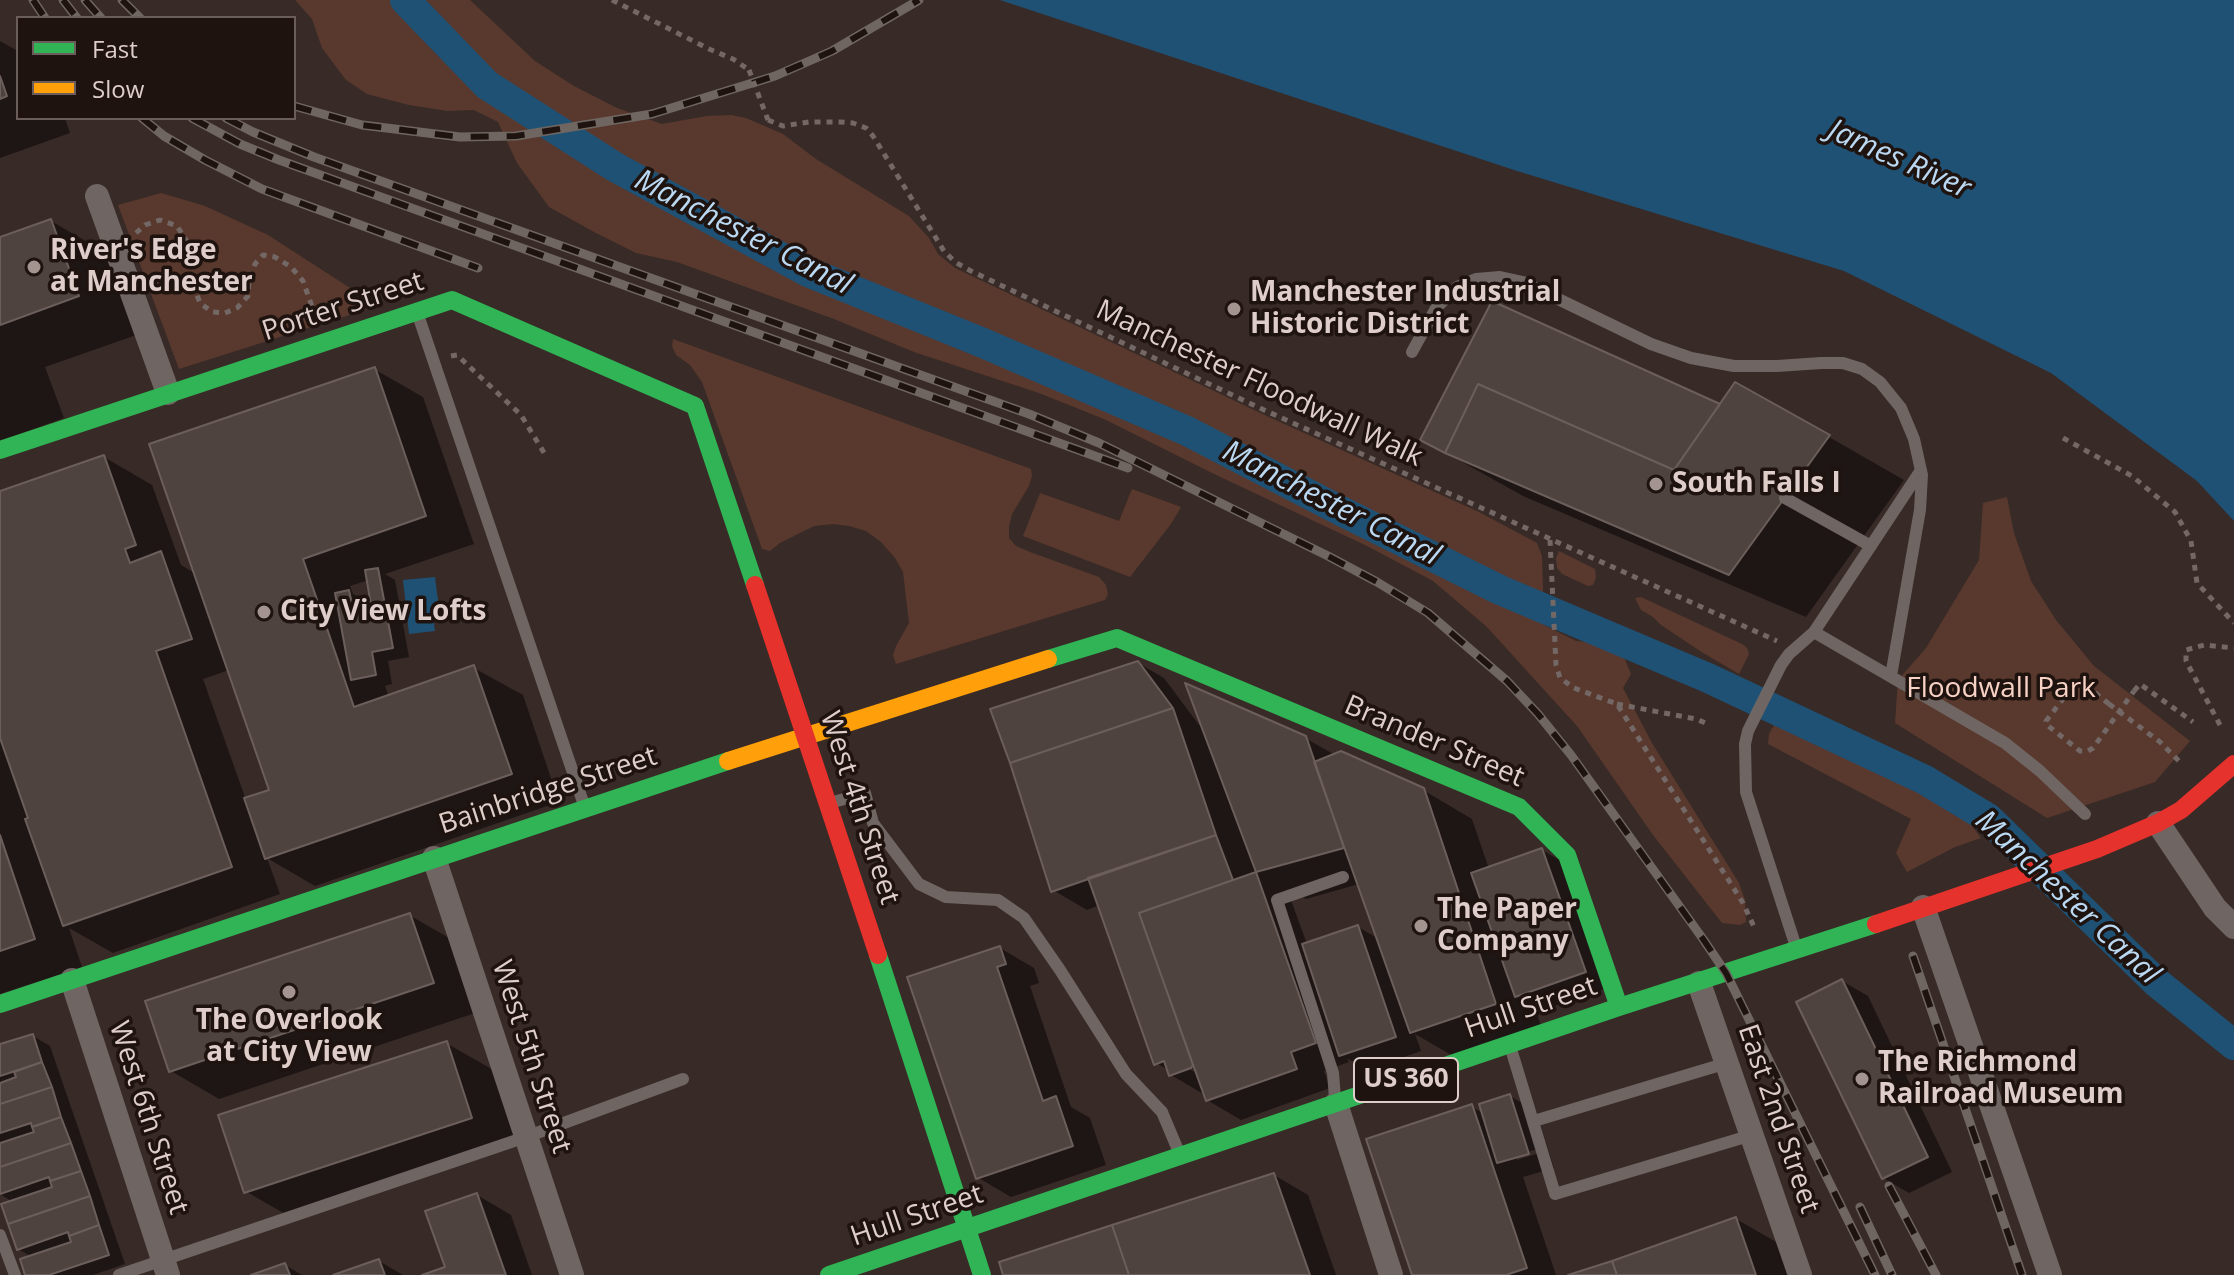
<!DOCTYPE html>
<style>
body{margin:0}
#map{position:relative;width:2234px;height:1275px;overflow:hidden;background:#382a26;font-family:"Open Sans",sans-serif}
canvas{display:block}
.legend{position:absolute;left:16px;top:16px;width:280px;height:104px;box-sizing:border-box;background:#1e130f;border:2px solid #6b5d59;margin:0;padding:10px 14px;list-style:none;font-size:24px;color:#decdc8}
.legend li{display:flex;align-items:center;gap:16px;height:40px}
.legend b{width:40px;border:2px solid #6b5d59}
</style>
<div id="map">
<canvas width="2234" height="1275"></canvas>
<ul class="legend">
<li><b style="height:10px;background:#30b455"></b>Fast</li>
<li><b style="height:10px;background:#ff9f0a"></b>Slow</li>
</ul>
</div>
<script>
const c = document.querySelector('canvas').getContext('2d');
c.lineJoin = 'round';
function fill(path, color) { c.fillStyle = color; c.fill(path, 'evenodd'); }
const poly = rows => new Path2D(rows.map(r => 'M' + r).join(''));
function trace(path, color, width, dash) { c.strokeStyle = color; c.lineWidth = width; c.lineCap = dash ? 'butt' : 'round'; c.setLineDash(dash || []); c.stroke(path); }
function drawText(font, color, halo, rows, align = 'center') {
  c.font = font + ' "Open Sans",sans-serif'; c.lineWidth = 7; c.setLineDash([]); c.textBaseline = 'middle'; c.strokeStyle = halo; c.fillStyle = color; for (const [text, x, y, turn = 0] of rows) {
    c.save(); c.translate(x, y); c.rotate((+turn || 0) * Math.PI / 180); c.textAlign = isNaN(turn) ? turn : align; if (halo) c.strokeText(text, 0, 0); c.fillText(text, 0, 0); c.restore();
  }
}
const green = poly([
 [295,0,470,0,535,61,574,86,617,108,662,124,707,116,731,115,746,118,783,134,816,159,909,216,929,238,938,254,955,268,1271,418,1479,512,1537,543,1542,556,1544,625,1576,641,1603,643,1621,650,1631,674,1623,688,1652,743,1739,883,1745,900,1746,922,1740,925,1722,923,1653,835,1577,726,1486,626,1433,581,1367,546,1212,473,1104,419,1039,393,914,352,834,319,677,262,636,253,596,233,549,207,517,163,498,122,474,110,448,111,409,105,367,94,346,80,322,48,312,19],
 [161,193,205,206,268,235,378,306,179,369,118,205],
 [673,339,1031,469,1032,476,1029,486,1012,514,1009,527,1009,538,1016,546,1030,552,1099,577,1106,585,1108,594,1105,600,896,664,893,655,896,646,909,623,903,572,895,558,881,542,866,531,849,526,833,524,814,526,780,543,770,551,762,549,702,382,690,365,676,355,672,346],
 [1132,489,1181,507,1171,524,1130,577,1023,536,1040,493,1119,521],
 [2007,497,2014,533,2031,581,2056,620,2094,666,2190,741,2155,782,2047,818,1895,723,1898,680,1926,648,1979,560,1983,503],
 [1559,551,1595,569,1596,578,1593,585,1588,586,1562,574,1557,568,1556,558],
 [1641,597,1742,644,1747,648,1749,654,1739,674,1700,651,1661,625,1653,617,1641,610,1635,598],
 [1778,718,1835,745,1875,771,1936,792,1958,806,1981,838,1955,847,1907,872,1896,853,1911,819,1768,744,1769,734]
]);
const water = poly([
 [1000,0,2234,0,2234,521,2197,481,2051,373,1844,271,1514,170],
 [435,577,440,615,433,616,435,631,409,634,403,580]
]);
const shadow = poly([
 [0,41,18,51,18,118,65,118,70,133,0,158],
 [51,221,115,258,142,333,45,367,64,418,0,441,0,239],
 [374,369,423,397,474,544,385,574,395,580,409,657,388,661,392,684,385,686,389,697,474,668,523,695,559,802,315,886,267,858,280,894,113,953,69,928,82,967,0,994,0,494,104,457,152,485,181,565,196,574],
 [369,580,374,607,367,608,366,602,353,594,350,586],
 [229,670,271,791,246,800,203,679],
 [1720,407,1829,437,1904,480,1806,617,1523,496,1448,454],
 [1138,663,1164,678,1199,725,1204,728,1305,738,1335,755,1423,790,1472,819,1489,869,1542,850,1568,865,1611,987,1542,1010,1534,1006,1543,1031,1460,1060,1415,1034,1421,1051,1367,1070,1347,1058,1349,1062,1324,1071,1330,1088,1241,1120,1207,1100,1205,1095,1171,1075,1170,1071,1156,1063,1100,905,1087,910,1053,890],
 [1359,884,1379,939,1358,927,1307,944,1287,889,1306,899],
 [1184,1061,1196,1068,1196,1073,1182,1064],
 [409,915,458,943,481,1011,219,1099,171,1071],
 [1000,948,1034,968,1039,983,1030,986,1071,1107,1090,1118,1106,1165,1011,1197,977,1177,910,978],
 [1842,981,1868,996,1952,1172,1909,1193,1883,1178],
 [33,1036,50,1046,125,1264,93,1275,28,1275,32,1257,18,1249,13,1202,0,1194,0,1046],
 [446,1043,495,1071,519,1146,294,1219,245,1191],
 [1510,1096,1536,1111,1554,1168,1523,1177,1556,1275,1414,1275,1472,1107,1484,1114],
 [1538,1149,1539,1153,1517,1160,1517,1155],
 [1274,1175,1308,1195,1336,1275,1005,1275],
 [477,1195,511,1215,532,1275,428,1275,447,1268],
 [1736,1219,1785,1247,1794,1275,1573,1275],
 [379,1261,403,1275,339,1275],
 [285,1265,302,1275,257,1275]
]);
const canal = poly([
 [405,0,487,85,615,167,808,272,983,343,1187,431,1343,512,1500,590,1708,678,1925,780,1988,818,2156,982,2234,1045]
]);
const building = poly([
 [0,76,7,96,0,99,0,76],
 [51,219,79,296,0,325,0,237,51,219],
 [1492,301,1720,404,1674,470,1478,384,1445,453,1420,440,1492,301],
 [375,367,426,516,303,559,354,707,474,665,512,774,265,859,244,798,269,790,149,444,375,367],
 [1735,382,1830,435,1729,575,1445,453,1478,384,1674,470,1735,382],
 [104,455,136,545,125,549,130,563,161,551,192,639,156,651,232,867,63,926,25,819,28,818,0,738,0,491,104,455],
 [378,568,393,648,372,652,376,675,351,680,335,593,349,590,353,609,371,605,365,570,378,568],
 [1138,661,1173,708,1010,763,990,709,1138,661],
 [1185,683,1306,736,1344,848,1256,872,1185,683],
 [1173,708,1216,835,1051,892,1010,763,1173,708],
 [1341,751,1424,788,1496,1004,1410,1033,1314,762,1341,751],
 [0,835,35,939,0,951,0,835],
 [1216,835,1233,880,1139,913,1193,1065,1191,1068,1169,1076,1164,1061,1154,1065,1088,878,1216,835],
 [1542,848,1586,972,1515,997,1471,873,1542,848],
 [1256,872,1316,1043,1291,1052,1297,1069,1206,1101,1139,913,1256,872],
 [410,913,434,983,169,1072,145,1001,410,913],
 [1358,925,1396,1037,1339,1056,1302,944,1358,925],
 [1000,946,1006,964,997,967,1043,1101,1056,1096,1073,1146,976,1179,907,977,1000,946],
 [1842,979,1928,1157,1882,1179,1796,1002,1842,979],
 [33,1034,42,1062,0,1076,0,1044,33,1034],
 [447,1041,472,1118,244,1193,218,1115,447,1041],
 [42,1062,52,1087,0,1104,0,1083,16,1077,14,1072,42,1062],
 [52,1087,61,1117,32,1127,31,1123,0,1133,0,1104,52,1087],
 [1510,1094,1529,1154,1497,1163,1479,1104,1510,1094],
 [1472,1104,1527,1268,1506,1275,1412,1275,1366,1139,1472,1104],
 [61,1117,71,1143,0,1167,0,1143,34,1132,32,1127,61,1117],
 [71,1143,81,1171,50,1181,49,1177,0,1194,0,1167,71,1143],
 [81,1171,90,1196,8,1224,1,1204,52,1187,50,1181,81,1171],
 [1274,1173,1310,1275,1129,1275,1112,1225,1274,1173],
 [477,1193,506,1275,422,1275,445,1267,425,1211,477,1193],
 [90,1196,99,1225,69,1236,68,1232,17,1250,8,1224,90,1196],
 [1736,1217,1756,1275,1617,1275,1612,1261,1736,1217],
 [99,1225,109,1255,49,1275,25,1275,20,1259,71,1242,69,1236,99,1225],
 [1112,1225,1129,1275,1003,1275,999,1262,1112,1225],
 [379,1259,385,1275,333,1275,379,1259],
 [1612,1261,1617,1275,1568,1275,1612,1261],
 [285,1263,290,1275,251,1275,285,1263]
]);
const path = poly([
 [612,0,709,49,733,59,749,70],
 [768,120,783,126,809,122,840,122,853,123,866,128,873,136,944,251,955,262,971,271,1264,410,1777,641],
 [136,233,145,225,160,220,177,226,189,245,193,285,200,303,212,312,225,313,237,308,248,296,249,279,255,264,263,255,275,257,291,267,303,281,314,312],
 [451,356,457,355,521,415,546,456],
 [2063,438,2132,476,2175,512,2191,541,2197,583,2234,623],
 [1550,540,1556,665,1560,678,1574,688,1617,704,1743,903,1755,929],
 [2134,691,2140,684,2193,722],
 [1617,704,1696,719,1708,724],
 [2109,704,2160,742,2182,764],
 [2220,725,2186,661,2186,650,2204,645,2234,648]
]);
const lane = poly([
 [418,315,584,805],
 [1412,352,1436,308,1457,287,1476,279,1500,277,1523,282,1651,344,1691,358,1734,366,1777,366,1821,363,1843,363,1862,369,1880,382,1901,408,1914,439,1922,475,1920,510,1891,676],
 [1785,498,1871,546],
 [1814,632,2005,743,2040,771,2085,814],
 [830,803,865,793,873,823,919,884,946,897,998,900,1024,918,1060,970,1126,1074,1162,1112,1178,1150],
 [1796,947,1746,792,1745,744,1748,731,1781,665,1789,654,1814,632,1921,470],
 [1511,1049,1555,1194,1752,1135],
 [1335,1098,1333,1073,1277,900,1343,877],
 [1534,1121,1727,1063],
 [0,1235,15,1275],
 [119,1275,526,1137,683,1079]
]);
const street = poly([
 [97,196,168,393],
 [2158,823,2215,908,2234,927],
 [434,858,572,1275],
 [1923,907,2050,1275],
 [72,980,168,1275],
 [1699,983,1800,1275],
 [1336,1104,1391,1275]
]);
const fast = poly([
 [0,450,452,300,695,406,755,585],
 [1048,659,1117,638,1519,807,1567,855,1619,1007],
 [878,955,982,1275],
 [0,1004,728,761],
 [829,1275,1619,1007,1876,924]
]);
const slow = poly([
 [728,761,1048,659]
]);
const jam = poly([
 [755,585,878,955],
 [1876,924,2097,849,2158,823,2181,810,2234,764]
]);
const rail = poly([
 [33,0,45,18],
 [63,0,77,18],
 [85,0,101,18],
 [122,0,140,18],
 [294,106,362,125,460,137,516,136,652,114,775,76,832,51,919,0],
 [142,118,164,136,205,160,262,189,478,268],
 [192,118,240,144,279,160,1128,468],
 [226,118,253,132,314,157,1029,414,1099,443,1328,556,1377,582,1428,613,1507,681,1538,714,1571,755,1703,939,1726,973,1875,1275],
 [1913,956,2022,1275],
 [1889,1186,1936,1275],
 [1860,1207,1892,1275]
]);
const pathBridge = poly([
 [749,70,768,120],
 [2109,704,2083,683,2076,682,2046,721,2047,725,2080,751,2088,751,2093,748,2134,691]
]);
const markers = [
 [34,267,8,"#a4948f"],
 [1234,309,8,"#a4948f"],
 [1656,484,8,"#a4948f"],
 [264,612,8,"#a4948f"],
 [1421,926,8,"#a4948f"],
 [289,992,8,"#a4948f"],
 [1862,1079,8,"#a4948f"]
];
const shields = [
 [1406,1080,104]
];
const shieldNames = [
 ["US 360",1406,1080]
];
const poiNames = [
 ["River's Edge",50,251],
 ["at Manchester",50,283],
 ["Manchester Industrial",1250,293],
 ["Historic District",1250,325],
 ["South Falls I",1672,484],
 ["City View Lofts",280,612],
 ["The Paper",1437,910],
 ["Company",1437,942],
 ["The Overlook",289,1021,"center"],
 ["at City View",289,1053,"center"],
 ["The Richmond",1878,1063],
 ["Railroad Museum",1878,1095]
];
const streetNames = [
 ["Porter Street",343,307,-18],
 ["Manchester Floodwall Walk",1259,384,25],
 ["Brander Street",1434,742,23],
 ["Bainbridge Street",548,791,-18],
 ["West 4th Street",859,808,72],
 ["Hull Street",1531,1008,-19],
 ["West 5th Street",531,1057,72],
 ["West 6th Street",148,1118,72],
 ["East 2nd Street",1778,1119,71],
 ["Hull Street",917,1216,-19]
];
const parkNames = [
 ["Floodwall Park",2001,689]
];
const waterNames = [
 ["James River",1899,160,24],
 ["Manchester Canal",743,233,27],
 ["Manchester Canal",1331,504,27],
 ["Manchester Canal",2067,898,43]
];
fill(green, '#59392e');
fill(water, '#1f5175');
fill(shadow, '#0007');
trace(canal, '#1f5175', 30);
fill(building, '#4f433f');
trace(building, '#6c5f5b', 2);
trace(path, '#736865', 5, [6, 6]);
trace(lane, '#6f6562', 12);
trace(street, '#6f6562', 24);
trace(fast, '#30b455', 18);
trace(slow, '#ff9f0a', 18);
trace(jam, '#e5322d', 18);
trace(rail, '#6f6662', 9);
trace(rail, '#1e130f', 6, [18]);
trace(pathBridge, '#736865', 5, [6, 6]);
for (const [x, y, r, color] of markers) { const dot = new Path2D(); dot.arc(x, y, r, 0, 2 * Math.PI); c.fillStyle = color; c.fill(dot); trace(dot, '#1e130f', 3); }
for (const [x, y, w] of shields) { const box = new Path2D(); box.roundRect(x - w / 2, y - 22, w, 44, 6); c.fillStyle = '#1e130f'; c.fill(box); trace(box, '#decdc8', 2); }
drawText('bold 26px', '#decdc8', null, shieldNames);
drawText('bold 28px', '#decdc8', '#1e130f', poiNames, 'left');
drawText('28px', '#decdc8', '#1e130f', streetNames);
drawText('28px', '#f7d1c4', '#1e130f', parkNames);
drawText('italic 30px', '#bad8f1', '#1e130f', waterNames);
</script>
